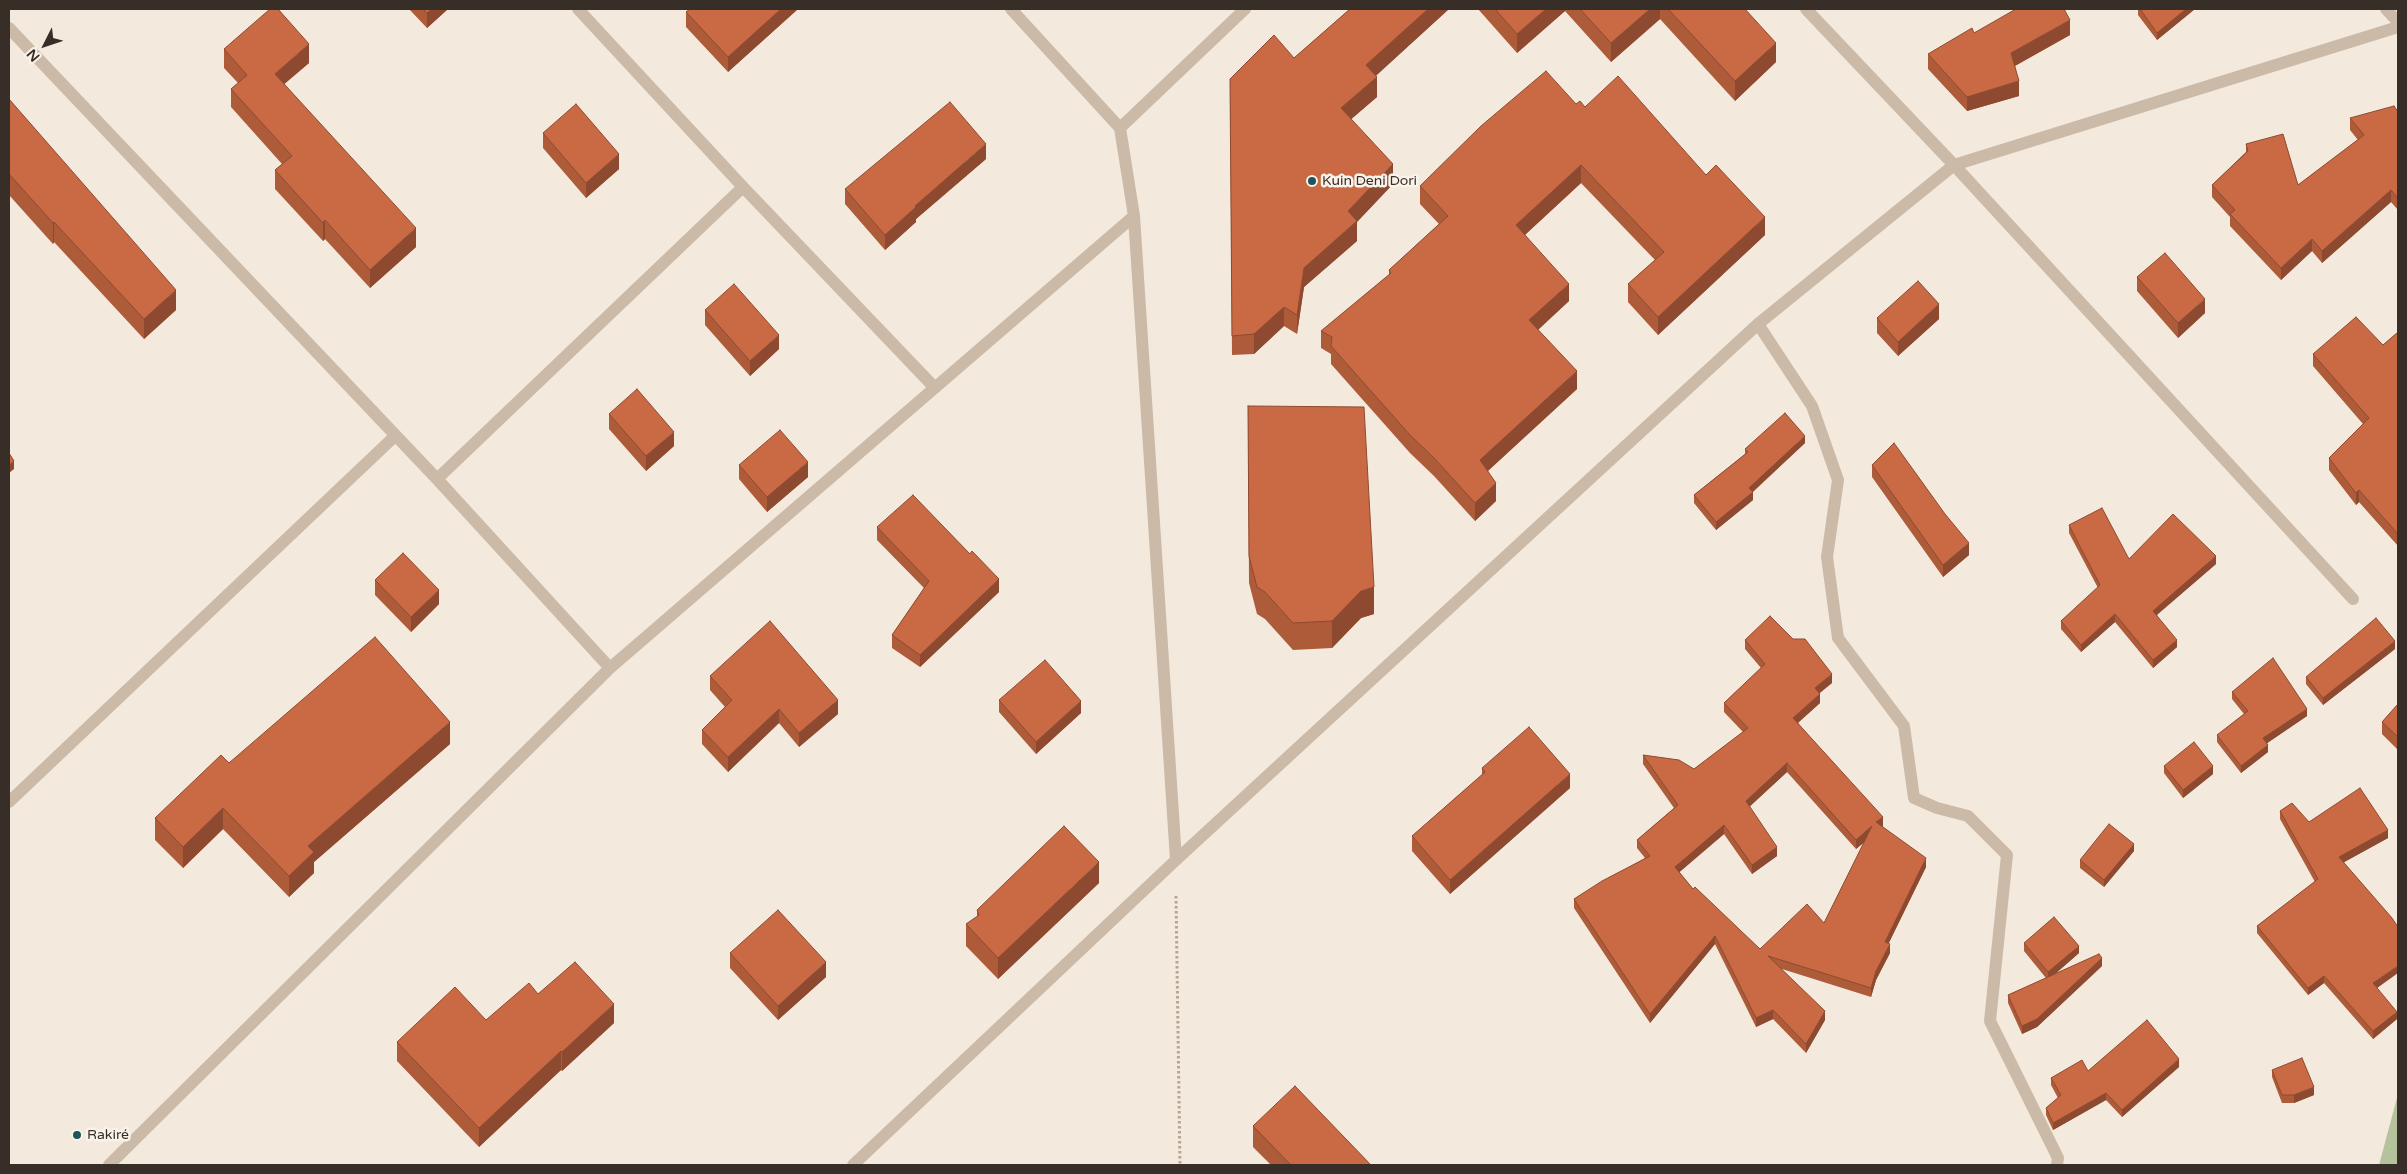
<!DOCTYPE html>
<meta charset="utf-8">
<style>
body{margin:0}
#map{position:relative;width:2407px;height:1174px;overflow:hidden;background:#f3eadd;font-family:"Varela Round",sans-serif}
canvas{display:block}
.frame{position:absolute;inset:0;border:10px solid #382e28;pointer-events:none}
.north{position:absolute;left:20px;top:20px;width:50px;height:50px;-webkit-text-stroke:4px #faf3e9;paint-order:stroke;rotate:229deg;font-size:14px;font-weight:700;line-height:20px;text-align:center;color:#382e28}
.north::after{content:'';display:block;margin:auto;width:18px;height:22px;background:#382e28;clip-path:polygon(50% 0,100% 100%,50% 72%,0 100%)}
</style>
<div id="map">
<canvas width="2407" height="1174"></canvas>
<div class="frame"></div>
<div class="north">N</div>
</div>
<script>
const c = document.querySelector('canvas').getContext('2d');
c.lineJoin = 'round';
function fill(path, color) { c.fillStyle = color; c.fill(path, 'evenodd'); }
const poly = rows => new Path2D(rows.map(r => 'M' + r).join(''));
function trace(path, color, width, dash) { c.strokeStyle = color; c.lineWidth = width; c.lineCap = dash ? 'butt' : 'round'; c.setLineDash(dash || []); c.stroke(path); }
function drawText(font, color, halo, rows, align = 'center') {
  c.font = font + ' "Varela Round",sans-serif'; c.lineWidth = 5; c.setLineDash([]); c.textBaseline = 'middle'; c.strokeStyle = halo; c.fillStyle = color; for (const [text, x, y, turn = 0] of rows) {
    c.save(); c.translate(x, y); c.rotate((+turn || 0) * Math.PI / 180); c.textAlign = isNaN(turn) ? turn : align; if (halo) c.strokeText(text, 0, 0); c.fillText(text, 0, 0); c.restore();
  }
}
const green = poly([
 [2398,1094,2398,1165,2379,1165]
]);
const path = poly([
 [1176,896,1180,1165]
]);
const service = poly([
 [1758,324,1812,406,1838,480,1827,557,1838,638,1904,726,1914,798,1937,808,1968,816,2007,855,1990,1021,2058,1158,2057,1165]
]);
const minor = poly([
 [578,9,743,187,935,388],
 [1011,9,1120,128,1134,216,1176,860],
 [1806,9,1954,165,2353,599],
 [2386,9,2398,22],
 [9,28,437,479,610,668],
 [1120,128,1245,9],
 [437,479,743,187],
 [9,802,395,436],
 [109,1165,610,668,1134,216],
 [853,1165,1176,860,1758,324,1954,165,2398,27]
]);
const wall = poly([
 [409,9,448,9,427,28],
 [690,9,798,9,728,72,686,27,686,12],
 [1350,9,1449,9,1375,76,1377,97,1351,119,1393,184,1357,222,1357,241,1304,287,1297,334,1284,326,1254,354,1232,355,1230,79,1294,58],
 [1478,9,1745,9,1776,62,1735,101,1660,19,1611,62,1565,11,1517,53],
 [2138,9,2195,9,2157,40,2138,15],
 [1974,33,2070,35,2015,66,2019,96,1967,111,1928,69,1928,54],
 [224,49,309,63,284,84,416,247,370,288,325,239,323,241,275,189,275,170,282,164,231,107,231,89,238,83,224,68],
 [9,99,176,310,144,339,54,242,53,244,9,195],
 [1576,104,1585,107,1706,175,1765,235,1658,335,1628,302,1628,284,1655,260,1581,183,1525,235,1569,301,1538,330,1577,389,1488,471,1496,501,1475,521,1434,476,1410,453,1331,364,1331,354,1321,348,1321,331,1389,275,1389,270,1439,224,1420,204,1420,186],
 [2398,112,2398,210,2391,202,2322,263,2312,251,2281,280,2230,226,2230,217,2212,197,2212,185,2246,152,2246,144,2298,185,2358,140,2350,130,2350,118],
 [543,133,619,169,586,198,543,148],
 [986,159,916,219,916,222,885,250,845,204,845,189],
 [2137,277,2205,313,2178,338,2137,291],
 [705,310,779,349,750,376,705,325],
 [1877,318,1939,319,1898,356,1877,333],
 [2398,332,2398,546,2359,502,2356,505,2329,470,2329,458,2363,424,2313,366,2313,354,2383,345],
 [1248,406,1374,614,1361,618,1332,648,1293,650,1265,619,1257,614,1249,583],
 [609,414,674,446,646,471,609,429],
 [1805,443,1753,492,1753,500,1716,530,1694,503,1694,495,1745,454,1745,449],
 [739,465,808,477,767,512,739,479],
 [1872,465,1969,555,1943,577,1872,477],
 [2069,525,2129,559,2216,564,2157,615,2177,647,2153,668,2115,622,2081,652,2061,629,2061,621,2098,588,2069,533],
 [877,527,970,554,999,592,920,667,892,648,892,635,924,588,877,540],
 [375,580,439,604,411,632,375,595],
 [1745,640,1832,683,1819,693,1820,703,1798,723,1883,826,1882,826,1926,867,1888,944,1890,953,1876,980,1871,997,1782,969,1825,1020,1806,1053,1773,1019,1756,1027,1715,944,1650,1023,1574,908,1574,899,1645,858,1637,848,1637,840,1674,808,1643,764,1643,755,1694,769,1743,732,1724,712,1724,703,1761,668,1745,649],
 [1787,772,1856,849,1865,842,1824,923,1760,949,1693,889,1679,872,1724,834,1752,874,1777,856,1749,807],
 [2395,649,2323,705,2306,684,2306,677],
 [710,676,838,714,799,747,779,723,728,772,702,744,702,730,725,707,710,690],
 [2232,692,2307,716,2267,743,2268,752,2241,773,2217,742,2217,735,2244,714,2232,699],
 [999,700,1081,713,1036,754,999,712],
 [2398,704,2398,750,2382,734,2382,722],
 [450,744,314,862,314,873,289,897,223,829,183,868,155,840,155,818,229,763],
 [2164,766,2213,774,2183,798,2164,773],
 [1482,768,1570,788,1450,894,1412,851,1412,836,1482,775],
 [2280,811,2309,822,2388,838,2344,862,2377,988,2397,1019,2373,1039,2324,983,2308,995,2257,933,2257,926,2315,882,2280,819],
 [2134,851,2104,887,2080,868,2080,860],
 [1099,883,998,979,966,946,966,924,977,917,977,910],
 [2024,943,2079,953,2054,975,2102,966,2037,1027,2022,1034,2008,1003,2008,995,2046,978,2024,951],
 [730,953,826,977,778,1020,730,968],
 [538,994,614,1023,562,1071,561,1070,479,1147,397,1061,397,1042,486,1020],
 [2179,1067,2122,1117,2106,1100,2053,1130,2046,1115,2046,1108,2058,1098,2051,1085,2051,1078,2088,1071],
 [2272,1070,2314,1095,2294,1103,2282,1103,2272,1077],
 [1253,1126,1371,1165,1271,1165,1253,1147]
]);
const shadedWall = poly([
 [432,9,448,9,427,28,427,13],
 [781,9,798,9,728,72,728,57],
 [1428,9,1449,9,1366,85,1366,65],
 [1546,9,1565,9,1565,11,1517,53,1517,34],
 [1650,9,1660,9,1660,19,1611,62,1611,43],
 [2186,9,2195,9,2157,40,2157,33],
 [2070,20,2070,35,2011,68,2011,53],
 [1776,43,1776,62,1735,101,1735,81],
 [309,44,309,63,275,92,275,74],
 [1377,77,1377,97,1341,128,1341,108],
 [2019,81,2019,96,1967,111,1967,97],
 [986,144,986,159,916,219,916,222,885,250,885,235,915,206],
 [619,154,619,169,586,198,586,183],
 [1393,164,1393,184,1357,222,1357,241,1304,287,1297,334,1297,315,1304,268,1348,211],
 [1581,165,1581,183,1516,243,1516,225],
 [2391,190,2391,202,2322,263,2322,251],
 [1765,217,1765,235,1658,335,1658,317],
 [325,220,325,239,323,241,323,223],
 [54,222,54,242,53,244,53,223],
 [416,228,416,247,370,288,370,270],
 [2312,239,2312,251,2281,280,2281,268],
 [1569,284,1569,301,1529,338,1529,320],
 [176,290,176,310,144,339,144,319],
 [2205,299,2205,313,2178,338,2178,323],
 [1939,304,1939,319,1898,356,1898,342],
 [1284,307,1284,326,1254,354,1254,334],
 [779,335,779,349,750,376,750,361],
 [1577,371,1577,389,1480,478,1480,460],
 [674,432,674,446,646,471,646,456],
 [1805,436,1805,443,1749,495,1749,488],
 [14,461,14,469,9,473,9,465],
 [808,462,808,477,767,512,767,497],
 [1496,483,1496,501,1475,521,1475,503],
 [2359,490,2359,502,2356,505,2356,493],
 [1753,492,1753,500,1716,530,1716,522],
 [1969,543,1969,555,1943,577,1943,565],
 [2216,556,2216,564,2153,618,2153,611],
 [999,579,999,592,920,667,920,655],
 [1374,587,1374,614,1361,618,1332,648,1332,621,1361,591],
 [439,590,439,604,411,632,411,617],
 [2115,614,2115,622,2081,652,2081,645],
 [2177,640,2177,647,2153,668,2153,660],
 [2395,641,2395,649,2323,705,2323,698],
 [1832,674,1832,683,1815,697,1815,688],
 [1820,694,1820,703,1793,727,1793,718],
 [838,700,838,714,799,747,799,733],
 [1081,701,1081,713,1036,754,1036,742],
 [779,709,779,723,728,772,728,757],
 [2307,709,2307,716,2263,746,2263,738],
 [450,722,450,744,314,862,314,873,289,897,289,876,308,846],
 [2268,745,2268,752,2241,773,2241,766],
 [1787,763,1787,772,1746,810,1746,801],
 [2213,766,2213,774,2183,798,2183,790],
 [1570,774,1570,788,1450,894,1450,880],
 [223,808,223,829,183,868,183,847],
 [1883,817,1883,826,1876,831,1876,822],
 [1724,825,1724,834,1675,876,1675,867],
 [1872,826,1872,835,1856,849,1856,840],
 [2388,830,2388,838,2339,865,2339,857],
 [2134,844,2134,851,2104,887,2104,880],
 [1777,847,1777,856,1752,874,1752,865],
 [1926,858,1926,867,1885,951,1885,942],
 [1099,862,1099,883,998,979,998,958],
 [1715,936,1715,944,1650,1023,1650,1014],
 [1890,944,1890,953,1876,980,1871,997,1871,988,1876,971],
 [2079,946,2079,953,2048,980,2048,972],
 [2102,958,2102,966,2037,1027,2022,1034,2022,1026],
 [826,962,826,977,778,1020,778,1006],
 [2398,966,2398,973,2373,991,2373,983],
 [2324,976,2324,983,2308,995,2308,988],
 [614,1004,614,1023,562,1071,562,1052],
 [1773,1010,1773,1019,1756,1027,1756,1018],
 [1825,1011,1825,1020,1806,1053,1806,1044],
 [2397,1012,2397,1019,2373,1039,2373,1031],
 [561,1051,561,1070,479,1147,479,1128],
 [2179,1059,2179,1067,2122,1117,2122,1110],
 [2314,1087,2314,1095,2294,1103,2294,1095],
 [2106,1093,2106,1100,2053,1130,2053,1123]
]);
const building = poly([
 [270,9,278,9,309,44,275,74,416,228,370,270,325,220,323,223,275,170,292,156,231,89,247,75,224,49,270,9],
 [423,9,432,9,427,13,423,9],
 [690,9,781,9,728,57,686,12,690,9],
 [1350,9,1428,9,1366,65,1377,77,1341,108,1393,164,1348,211,1357,221,1304,268,1297,315,1284,307,1254,334,1232,336,1230,79,1274,35,1294,58,1350,9],
 [1495,9,1546,9,1517,34,1495,9],
 [1580,9,1650,9,1611,43,1580,9],
 [1668,9,1745,9,1776,43,1735,81,1668,9],
 [2016,9,2064,9,2070,20,2011,53,2019,81,1967,97,1928,54,1972,28,1974,33,2016,9],
 [2140,9,2186,9,2157,33,2140,9],
 [1546,71,1576,104,1580,101,1585,107,1618,76,1706,175,1716,165,1765,217,1658,317,1628,284,1664,252,1581,165,1516,225,1569,284,1529,320,1577,371,1480,460,1496,483,1475,503,1434,458,1410,435,1331,346,1332,337,1321,331,1391,273,1389,270,1448,216,1420,186,1481,126,1546,71],
 [9,99,176,290,144,319,54,222,53,223,9,174,9,99],
 [950,102,986,144,915,206,916,207,885,235,845,189,950,102],
 [576,104,619,154,586,183,543,133,576,104],
 [2394,106,2398,112,2398,198,2391,190,2322,251,2312,239,2281,268,2230,214,2235,210,2212,185,2248,151,2246,144,2283,134,2298,185,2364,135,2350,118,2394,106],
 [2165,253,2205,299,2178,323,2137,277,2165,253],
 [1918,281,1939,304,1898,342,1877,318,1918,281],
 [734,284,779,335,750,361,705,310,734,284],
 [2356,317,2383,345,2398,332,2398,534,2359,490,2356,493,2329,458,2369,418,2313,354,2356,317],
 [637,389,674,432,646,456,609,414,637,389],
 [1248,406,1364,407,1374,587,1361,591,1332,621,1293,623,1265,592,1257,587,1249,556,1248,406],
 [1785,413,1805,436,1749,488,1753,492,1716,522,1694,495,1748,452,1745,449,1785,413],
 [780,430,808,462,767,497,739,465,780,430],
 [1894,443,1945,514,1969,543,1943,565,1872,465,1894,443],
 [9,453,14,461,9,465,9,453],
 [913,495,970,554,972,551,999,579,920,655,892,635,929,581,877,527,913,495],
 [2102,508,2129,559,2173,514,2216,556,2153,611,2177,640,2153,660,2115,614,2081,645,2061,621,2100,585,2069,525,2102,508],
 [403,553,439,590,411,617,375,580,403,553],
 [1770,616,1793,639,1805,639,1832,674,1815,688,1820,694,1793,718,1883,817,1876,822,1926,858,1885,942,1890,944,1876,971,1871,988,1768,956,1825,1011,1806,1044,1773,1010,1756,1018,1715,936,1650,1014,1574,899,1602,881,1650,856,1637,840,1678,805,1643,755,1679,760,1694,769,1748,728,1724,703,1765,664,1745,640,1770,616],
 [1787,763,1856,840,1872,826,1824,923,1807,904,1760,949,1695,887,1693,889,1675,867,1724,825,1752,865,1777,847,1746,801,1787,763],
 [2376,618,2395,641,2323,698,2306,677,2376,618],
 [770,621,838,700,799,733,779,709,728,757,702,730,732,700,710,676,770,621],
 [375,637,450,722,308,846,314,852,289,876,223,808,183,847,155,818,221,755,229,763,375,637],
 [2273,658,2307,709,2263,738,2268,745,2241,766,2217,735,2248,711,2232,692,2273,658],
 [1045,660,1081,701,1036,742,999,700,1045,660],
 [2398,704,2398,737,2382,722,2398,704],
 [1529,727,1570,774,1450,880,1412,836,1485,772,1482,768,1529,727],
 [2194,742,2213,766,2183,790,2164,766,2194,742],
 [2360,788,2388,830,2339,857,2392,918,2398,927,2398,966,2373,983,2397,1012,2373,1031,2324,976,2308,988,2257,926,2318,879,2280,811,2292,803,2309,822,2360,788],
 [2109,824,2134,844,2104,880,2080,860,2109,824],
 [1064,826,1099,862,998,958,966,924,979,915,977,910,1064,826],
 [778,910,826,962,778,1006,730,953,778,910],
 [2054,917,2079,946,2048,972,2024,943,2054,917],
 [2099,954,2102,958,2037,1019,2022,1026,2008,995,2099,954],
 [575,962,614,1004,562,1052,561,1051,479,1128,397,1042,455,987,486,1020,529,983,538,994,575,962],
 [2147,1020,2179,1059,2122,1110,2106,1093,2053,1123,2046,1108,2061,1095,2051,1078,2082,1060,2088,1071,2147,1020],
 [2302,1058,2314,1087,2294,1095,2282,1095,2272,1070,2302,1058],
 [1295,1086,1371,1165,1291,1165,1253,1126,1295,1086]
]);
const markers = [
 [1312,181,5,"#1c555c"],
 [77,1135,5,"#1c555c"]
];
const poiNames = [
 ["Kuin Deni Dori",1322,181],
 ["Rakiré",87,1135]
];
fill(green, '#b4c39c');
trace(path, '#b8a492', 3, [2.5, 2.5]);
trace(service, '#ccbaa8', 12);
trace(minor, '#ccbaa8', 12);
fill(wall, '#ae5b3a');
fill(shadedWall, '#8d4a30');
fill(building, '#ca6a44');
trace(building, '#8d4a30', 1);
for (const [x, y, r, color] of markers) { const dot = new Path2D(); dot.arc(x, y, r, 0, 2 * Math.PI); c.fillStyle = color; c.fill(dot); trace(dot, '#faf3e9', 2); }
drawText('14px', '#382e28', '#faf3e9', poiNames, 'left');
</script>
